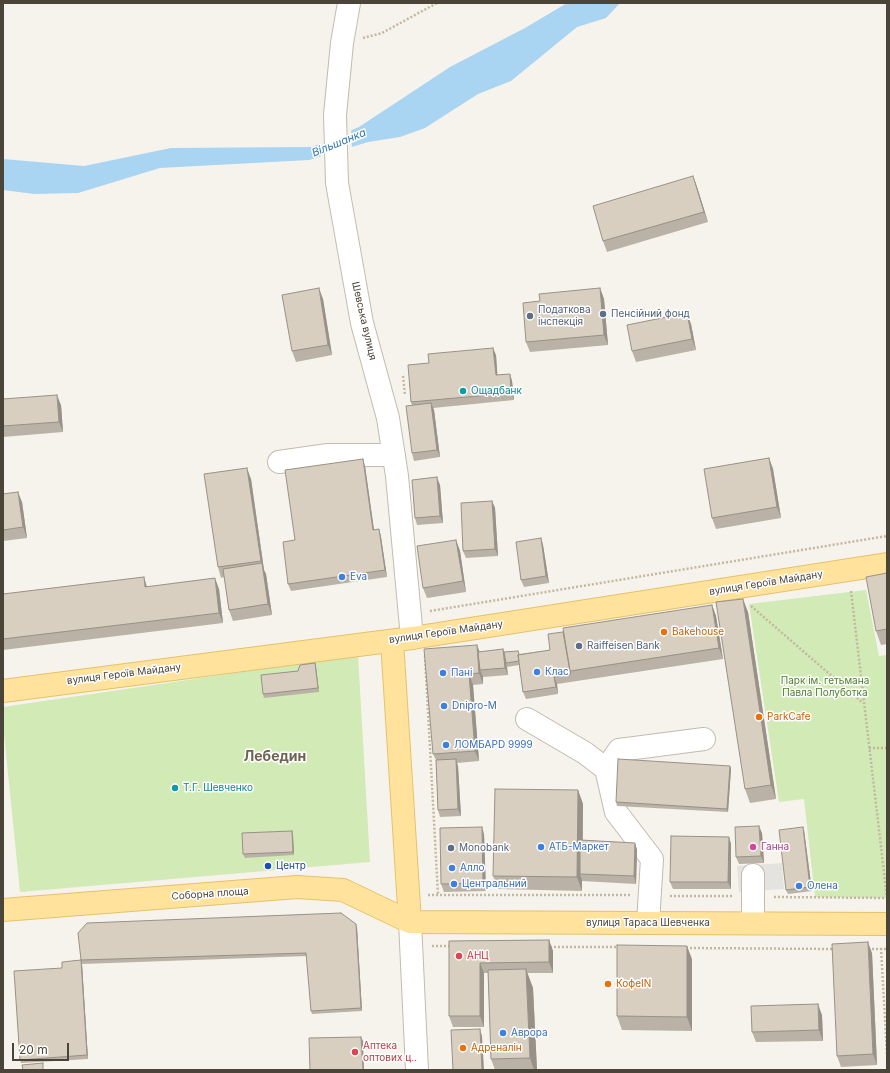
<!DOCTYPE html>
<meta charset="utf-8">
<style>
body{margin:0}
#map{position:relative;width:890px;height:1073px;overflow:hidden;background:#f6f3ec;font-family:Inter,sans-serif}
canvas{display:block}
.frame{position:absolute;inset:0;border:4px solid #4b4439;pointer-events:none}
.scale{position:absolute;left:12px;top:1043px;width:57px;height:18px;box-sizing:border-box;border:2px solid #4b4439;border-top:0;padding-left:5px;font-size:12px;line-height:14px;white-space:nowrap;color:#4b4439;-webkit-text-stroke:3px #fff;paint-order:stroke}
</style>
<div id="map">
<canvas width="890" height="1073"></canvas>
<div class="frame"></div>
<div class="scale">20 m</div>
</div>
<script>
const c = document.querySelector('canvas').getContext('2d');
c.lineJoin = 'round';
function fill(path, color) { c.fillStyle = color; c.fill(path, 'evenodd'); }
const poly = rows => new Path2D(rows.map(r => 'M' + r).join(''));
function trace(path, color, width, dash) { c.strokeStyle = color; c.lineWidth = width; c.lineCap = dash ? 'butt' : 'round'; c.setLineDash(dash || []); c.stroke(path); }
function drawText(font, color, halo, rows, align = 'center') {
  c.font = font + ' Inter,sans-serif'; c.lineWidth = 3; c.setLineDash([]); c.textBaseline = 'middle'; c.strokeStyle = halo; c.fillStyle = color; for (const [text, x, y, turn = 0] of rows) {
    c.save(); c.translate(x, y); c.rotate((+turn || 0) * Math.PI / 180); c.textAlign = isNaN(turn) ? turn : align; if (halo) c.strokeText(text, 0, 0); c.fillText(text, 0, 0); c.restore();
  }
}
const green = poly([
 [866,590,879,656,887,655,887,898,815,897,804,799,779,802,749,604],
 [358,655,370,862,20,892,3,724,3,707]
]);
const parking = poly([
 [782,863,784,889,739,892,737,866]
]);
const water = poly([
 [567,3,620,3,606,18,577,27,511,81,478,94,425,128,400,137,368,142,309,160,160,168,78,193,34,194,3,190,3,159,84,166,171,148,312,147,359,127,450,67,525,28]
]);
const pier = poly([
 [351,129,352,149,321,158,320,142]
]);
const path = poly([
 [363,38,382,33,437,3],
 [403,376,405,395],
 [851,591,887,898],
 [751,606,863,703],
 [430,611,887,536],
 [425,656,438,895],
 [869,748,887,748],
 [428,895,631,895],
 [670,896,733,896],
 [774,897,887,898],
 [432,946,453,946],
 [550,947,621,947],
 [686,948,835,949],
 [881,948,887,1054],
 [868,949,887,949]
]);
const minor = poly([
 [349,3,342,43,335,115,337,183,362,323,388,418,397,476,412,638],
 [279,462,328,455,394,455],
 [527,719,585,753,606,769,616,812,652,859,648,923],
 [606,769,619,750,704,739],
 [753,875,753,923],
 [410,922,417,1070]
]);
const major = poly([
 [392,641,410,922],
 [3,691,412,638,887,564],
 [3,910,297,887,343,890,410,922,887,924]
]);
const wall = poly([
 [693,176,697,187,708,222,607,252,603,241],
 [600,288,604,299,608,345,530,352,526,342,540,301],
 [323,299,332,355,296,362,292,351],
 [691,324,696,350,636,362,632,351],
 [496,355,497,375,510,374,512,381,514,400,433,408,434,410,440,457,414,461,412,453,412,405,411,402,429,363],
 [3,399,61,405,63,432,3,437],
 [769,458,773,469,781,518,716,529,712,518],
 [365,466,374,530,379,529,381,537,387,577,291,591,288,584,295,540],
 [251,479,264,570,266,574,272,615,233,621,229,610,224,577,221,578,218,567],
 [440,485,443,523,417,525,415,518],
 [3,494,22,502,27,538,3,541],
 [492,501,495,508,498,556,466,558,463,551],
 [541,538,543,545,549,583,524,587,521,580],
 [456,540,460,551,466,592,427,598,423,588],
 [887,573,887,644,881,645,876,631],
 [147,587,219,589,223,623,3,650,3,588,4,594],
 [712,605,716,616,723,659,557,684,558,694,526,699,523,692,519,665,507,667,507,665,508,675,483,677,483,684,473,685,479,761,457,763,458,766,461,816,440,817,438,810,436,760,433,754,477,645,479,652,504,652,518,651,519,654,550,650,563,632],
 [748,612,776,799,750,803,745,789],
 [315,663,316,667,319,692,264,698,263,694,298,671],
 [730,766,731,769,728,812,617,806,616,802],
 [578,790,583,804,583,840,635,843,637,850,636,884,582,881,582,880,582,891,498,889,493,876],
 [804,830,812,891,788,894,786,890],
 [292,831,293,835,294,855,245,858,243,854],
 [762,833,764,863,739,864,736,857],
 [484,834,486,891,444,892,441,884],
 [729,837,731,844,731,889,673,889,670,882],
 [357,927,362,1011,312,1014,311,1011,307,956,82,964,88,1059,21,1063,20,1060,62,968,81,960],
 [549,940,553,951,553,973,527,973,533,988,537,1070,495,1070,491,1059,488,973,484,973,484,1027,453,1027,449,1016,449,941],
 [872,953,877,1065,841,1067,837,1056],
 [692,959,692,1031,622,1030,617,1016],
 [822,1015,823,1041,756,1042,752,1032]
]);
const shadedWall = poly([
 [693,176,697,187,708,222,704,212],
 [319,288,323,299,332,355,328,345],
 [600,288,604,299,608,345,604,335],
 [687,313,691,324,696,350,692,339],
 [493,348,496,355,498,382,496,375],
 [510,374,512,381,514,400,511,393],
 [57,395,61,405,63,432,59,422],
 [431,403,434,410,440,457,437,450],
 [769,458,773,469,781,518,777,507],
 [363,459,365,466,375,537,373,530],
 [247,468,251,479,264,570,266,574,272,615,268,604,262,565,261,561],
 [437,477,440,485,443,523,440,516],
 [18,492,22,502,27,538,23,527],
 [492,501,495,508,498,556,495,549],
 [379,529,381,537,387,577,385,570],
 [541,538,543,545,549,583,546,576],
 [456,540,460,551,466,592,463,581],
 [144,577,147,587,145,587],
 [215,578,219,589,223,623,219,613],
 [743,599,748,612,776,799,771,785],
 [712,605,716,616,723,659,719,648],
 [477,645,481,655,480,670,483,677,483,684,479,673],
 [503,649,506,656,506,663,508,675,505,668],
 [315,663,316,667,319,692,318,688],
 [469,674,473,685,479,761,475,751],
 [554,677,557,684,558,694,556,687],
 [456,759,458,766,461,816,458,809],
 [730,766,731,769,728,812,727,809],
 [578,790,583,804,582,874,580,874,582,880,582,891,577,877],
 [759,826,762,833,764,863,761,856],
 [482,827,484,834,486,891,483,883],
 [803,827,804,830,812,891,810,887],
 [292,831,293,835,294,855,293,852],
 [729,837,731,844,731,889,728,882],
 [635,843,637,850,636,884,634,876],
 [356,924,357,927,362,1011,361,1008],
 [549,940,553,951,553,973,549,962],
 [868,942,872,953,877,1065,873,1054],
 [687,946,692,959,692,1031,687,1017],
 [81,960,82,964,88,1059,87,1055],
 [480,963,484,973,484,1027,480,1016],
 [526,969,533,988,537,1070,534,1070,530,1058],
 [818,1004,822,1015,823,1041,819,1030],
 [480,1029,482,1036,484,1070,482,1070],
 [361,1037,363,1041,364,1070,363,1070]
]);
const building = poly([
 [693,176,704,212,603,241,593,206,693,176],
 [319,288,328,345,292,351,282,295,319,288],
 [600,288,604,335,526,342,523,303,540,301,539,294,600,288],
 [687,313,692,339,632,351,627,325,687,313],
 [493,348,496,375,510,374,511,393,411,402,408,365,429,363,428,354,493,348],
 [57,395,59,422,3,426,3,399,57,395],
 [431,403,437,450,412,453,406,406,431,403],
 [769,458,777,507,712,518,704,469,769,458],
 [363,459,373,530,379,529,385,570,288,584,283,542,295,540,285,470,363,459],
 [247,468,261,561,218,567,204,474,247,468],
 [437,477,440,516,415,518,412,480,437,477],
 [18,492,23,527,3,530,3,494,18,492],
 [492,501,495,549,463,551,461,503,492,501],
 [541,538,546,576,521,580,516,542,541,538],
 [456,540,463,581,423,588,417,546,456,540],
 [262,563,268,604,229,610,223,569,262,563],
 [887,573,887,629,876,631,866,577,887,573],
 [144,577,145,587,215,578,219,613,3,639,3,594,144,577],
 [743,599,771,785,745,789,716,602,743,599],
 [712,605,719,648,570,671,563,628,712,605],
 [563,632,570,671,571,674,554,677,556,687,523,692,518,655,550,650,548,634,563,632],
 [477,645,479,673,469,674,475,751,433,754,424,649,477,645],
 [503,649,505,668,480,670,478,652,503,649],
 [518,651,519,654,518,655,519,661,506,663,504,652,518,651],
 [315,663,318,688,263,694,261,675,298,671,300,665,315,663],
 [456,759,458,809,438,810,436,760,456,759],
 [618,759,730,766,727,809,616,802,618,759],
 [495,789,578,790,577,877,493,876,495,789],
 [759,826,761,856,736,857,735,827,759,826],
 [482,827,483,883,441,884,440,828,482,827],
 [803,827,810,887,786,890,779,830,803,827],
 [292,831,293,852,243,854,242,833,292,831],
 [671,836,729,837,728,882,670,882,671,836],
 [580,840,635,843,634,876,580,874,580,840],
 [341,913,356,924,361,1008,311,1011,306,953,81,960,78,933,87,923,341,913],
 [549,940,549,962,480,963,480,1016,449,1016,449,941,549,940],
 [868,942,873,1054,837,1056,832,944,868,942],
 [617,945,687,946,687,1017,617,1016,617,945],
 [81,960,87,1055,20,1060,14,971,62,968,62,962,81,960],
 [526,969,530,1058,491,1059,488,970,526,969],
 [818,1004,819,1030,752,1032,751,1006,818,1004],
 [480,1029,482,1070,453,1070,451,1030,480,1029],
 [361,1037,363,1070,310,1070,309,1038,361,1037],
 [43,1063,43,1070,23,1070,22,1065,43,1063]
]);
const markers = [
 [603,314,4,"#5c6f8a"],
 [530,316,4,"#5c6f8a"],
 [463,391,4,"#0f9aa8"],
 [342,577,4,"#3f7fe0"],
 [664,632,4,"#e8710a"],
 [579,646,4,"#5c6f8a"],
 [537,672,4,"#3f7fe0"],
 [443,673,4,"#3f7fe0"],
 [444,706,4,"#3f7fe0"],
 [759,717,4,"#e8710a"],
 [446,745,4,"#3f7fe0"],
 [175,788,4,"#0f9aa8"],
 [541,847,4,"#3f7fe0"],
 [753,847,4,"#d1479c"],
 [451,848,4,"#5c6f8a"],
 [268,866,4,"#1a4fb4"],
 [452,868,4,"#3f7fe0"],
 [454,884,4,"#3f7fe0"],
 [799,886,4,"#3f7fe0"],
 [459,956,4,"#e0444e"],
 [608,984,4,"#e8710a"],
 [503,1033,4,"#3f7fe0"],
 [463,1048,4,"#e8710a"],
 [355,1052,4,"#e0444e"]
];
const serviceNames = [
 ["Податкова",538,310],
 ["інспекція",538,322],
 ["Пенсійний фонд",611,314],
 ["Raiffeisen Bank",587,646],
 ["Monobank",459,848]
];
const streetNames = [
 ["Шевська вулиця",364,321,77],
 ["вулиця Героїв Майдану",766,583,-9],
 ["вулиця Героїв Майдану",446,632,-8],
 ["вулиця Героїв Майдану",124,674,-7],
 ["Соборна площа",210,894,-4],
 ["вулиця Тараса Шевченка",648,923]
];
const cultureNames = [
 ["Ощадбанк",471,391],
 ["Т.Г. Шевченко",183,788]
];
const shopNames = [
 ["Eva",350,577],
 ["Клас",545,672],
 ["Пані",451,673],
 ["Dnipro-M",452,706],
 ["ЛОМБАРD 9999",454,745],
 ["АТБ-Маркет",549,847],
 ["Алло",460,868],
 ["Центральний",462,884],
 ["Олена",807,886],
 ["Аврора",511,1033]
];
const foodNames = [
 ["Bakehouse",672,632],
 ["ParkCafe",767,717],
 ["КофеIN",616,984],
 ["Адреналін",471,1048]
];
const parkNames = [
 ["Парк ім. гетьмана",825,681],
 ["Павла Полуботка",825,693]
];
const hotelNames = [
 ["Ганна",761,847]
];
const transitNames = [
 ["Центр",276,866]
];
const healthNames = [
 ["АНЦ",467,956],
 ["Аптека",363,1046],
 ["оптових ц‥",363,1058]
];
const waterNames = [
 ["Вільшанка",339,143,-22]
];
const districtNames = [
 ["Лебедин",275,757]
];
fill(green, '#d2eab5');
fill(parking, '#e5e3e0');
fill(water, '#a9d4f2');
fill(pier, '#f6f3ec');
trace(minor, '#c2bbae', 24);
trace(major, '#e6c16a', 24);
trace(path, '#c4b79f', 2.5, [2, 2]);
trace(minor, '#fff', 22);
trace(major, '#ffe39c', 22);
fill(wall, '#bab2a6');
fill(shadedWall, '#979187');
fill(building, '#d8cfc1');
trace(building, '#979187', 1);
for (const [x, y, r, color] of markers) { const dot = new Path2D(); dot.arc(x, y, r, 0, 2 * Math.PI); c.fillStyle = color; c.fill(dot); trace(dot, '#fff', 1.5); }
drawText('10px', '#4e5e75', '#fff', serviceNames, 'left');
drawText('10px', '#4b4439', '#fff', streetNames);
drawText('10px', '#0d838f', '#fff', cultureNames, 'left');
drawText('10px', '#366cbe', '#fff', shopNames, 'left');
drawText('10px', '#c56008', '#fff', foodNames, 'left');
drawText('10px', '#4a7f2a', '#fff', parkNames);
drawText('10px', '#b23c85', '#fff', hotelNames, 'left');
drawText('10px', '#164399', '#fff', transitNames, 'left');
drawText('10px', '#be3a42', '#fff', healthNames, 'left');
drawText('italic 11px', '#2e7ab2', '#fff', waterNames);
drawText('bold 14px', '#6e6250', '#fff', districtNames);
</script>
